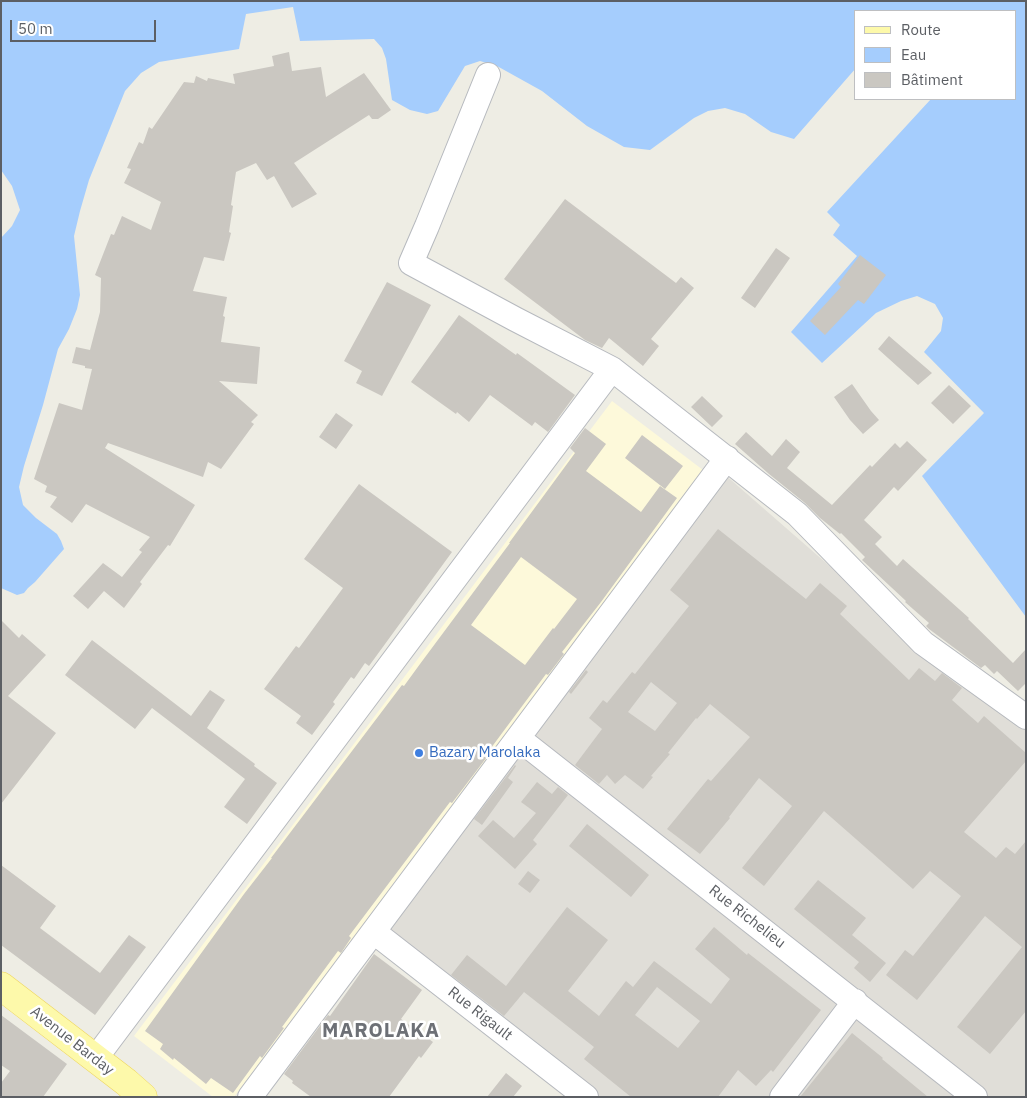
<!DOCTYPE html>
<meta charset="utf-8">
<style>
body{margin:0}
#map{position:relative;width:1027px;height:1098px;overflow:hidden;background:#eeede4;font-family:"IBM Plex Sans",sans-serif}
canvas{display:block}
.frame{position:absolute;inset:0;border:2px solid #5c5f64;pointer-events:none}
.legend{position:absolute;left:854px;top:10px;width:162px;height:90px;box-sizing:border-box;background:#fff;border:1px solid #bebfc1;margin:0;padding:6px 9px;list-style:none;font-size:15px;color:#5c5f64}
.legend li{display:flex;align-items:center;gap:10px;height:25px}
.legend b{width:25px;border:1px solid #bebfc1}
.scale{position:absolute;left:10px;top:20px;width:146px;height:22px;box-sizing:border-box;border:2px solid #5c5f64;border-top:0;padding-left:6px;font-size:15px;line-height:18px;white-space:nowrap;color:#5c5f64;-webkit-text-stroke:4px #fff;paint-order:stroke}
</style>
<div id="map">
<canvas width="1027" height="1098"></canvas>
<div class="frame"></div>
<ul class="legend">
<li><b style="height:6px;background:#fdf9aa"></b>Route</li>
<li><b style="height:14px;background:#a5cdfd"></b>Eau</li>
<li><b style="height:14px;background:#cac7c1"></b>Bâtiment</li>
</ul>
<div class="scale">50 m</div>
</div>
<script>
const c = document.querySelector('canvas').getContext('2d');
c.lineJoin = 'round';
function fill(path, color) { c.fillStyle = color; c.fill(path, 'evenodd'); }
const poly = rows => new Path2D(rows.map(r => 'M' + r).join(''));
function trace(path, color, width, dash) { c.strokeStyle = color; c.lineWidth = width; c.lineCap = dash ? 'butt' : 'round'; c.setLineDash(dash || []); c.stroke(path); }
function drawText(font, color, halo, rows, align = 'center') {
  c.font = font + ' "IBM Plex Sans",sans-serif'; c.lineWidth = 5; c.setLineDash([]); c.textBaseline = 'middle'; c.strokeStyle = halo; c.fillStyle = color; for (const [text, x, y, turn = 0] of rows) {
    c.save(); c.translate(x, y); c.rotate((+turn || 0) * Math.PI / 180); c.textAlign = isNaN(turn) ? turn : align; if (halo) c.strokeText(text, 0, 0); c.fillText(text, 0, 0); c.restore();
  }
}
const commercial = poly([
 [612,401,703,470,234,1097,213,1097,134,1036]
]);
const industrial = poly([
 [723,473,864,596,1026,723,1026,1097,599,1097,385,933]
]);
const water = poly([
 [1,1,1026,1,1026,617,922,476,984,413,924,352,941,331,943,318,935,304,917,296,901,301,876,313,822,363,791,332,857,256,833,235,840,225,827,212,931,99,1016,99,1016,11,856,11,856,68,794,139,771,132,745,114,725,108,708,111,694,118,650,150,624,147,587,126,542,91,497,66,480,61,465,66,438,111,427,114,410,110,392,100,386,59,382,48,374,39,300,41,293,7,246,14,239,49,159,62,141,73,125,91,89,180,80,211,74,236,80,295,77,309,69,329,58,349,43,405,24,466,19,487,23,505,36,518,57,534,61,541,64,549,35,582,28,588,24,593,17,595,1,588,1,238,12,226,20,210,12,186,1,170]
]);
const building = poly([
 [289,52,292,71,321,67,326,97,364,73,391,110,378,119,372,119,369,115,294,163,317,194,292,208,274,176,267,180,256,163,236,172,231,205,233,206,229,232,231,233,224,261,204,257,193,291,227,297,223,316,225,317,221,342,260,347,257,384,219,381,258,415,251,422,254,424,221,469,208,462,203,477,108,443,105,448,195,505,170,546,168,545,140,582,142,584,124,608,104,591,88,609,73,596,103,563,122,577,142,552,139,550,150,537,86,504,72,523,50,507,57,497,45,492,47,486,34,479,59,403,82,410,92,369,85,368,85,366,72,363,76,347,90,350,100,312,101,278,95,275,111,234,114,235,122,216,151,230,161,202,124,183,131,169,127,168,139,142,143,144,149,127,152,129,184,82,194,83,196,76,207,81,208,78,235,84,233,74,274,66,272,56],
 [565,199,676,283,681,277,694,288,651,339,659,346,643,366,609,338,602,348,585,340,504,279],
 [776,248,790,258,755,308,741,298],
 [860,255,886,275,864,304,858,300,825,335,810,321,841,287,838,284],
 [387,282,431,305,382,396,356,383,362,371,344,361],
 [459,315,516,355,517,353,575,395,548,432,535,422,532,426,490,395,469,422,457,412,456,414,411,382],
 [889,336,932,373,918,385,878,349],
 [852,384,871,411,879,420,863,434,850,420,834,397],
 [949,385,971,406,953,424,931,403],
 [702,396,723,416,712,427,691,407],
 [336,413,353,425,336,449,319,437],
 [585,428,606,444,586,471,641,512,660,486,677,498,601,602,562,652,564,654,548,675,546,674,511,721,491,748,493,749,452,803,450,802,349,936,351,938,341,953,338,951,282,1027,284,1028,262,1058,260,1056,233,1093,211,1078,206,1084,174,1058,173,1060,160,1049,163,1044,145,1031,244,894,272,858,271,858,402,685,404,686,420,664,510,543,509,543,575,453,570,448],
 [521,557,577,599,554,629,553,628,525,665,471,625],
 [746,432,772,456,786,439,800,452,787,468,832,505,870,465,872,467,895,443,900,448,907,441,927,460,898,491,894,487,864,520,882,537,875,544,897,566,903,559,969,618,968,619,1013,663,1026,649,1026,683,1018,691,997,671,994,674,985,665,981,668,929,629,926,626,929,623,905,602,906,601,862,560,865,557,841,533,840,534,820,518,805,503,769,474,735,444],
 [642,435,683,466,665,489,625,458],
 [359,484,452,552,369,666,365,663,354,679,351,677,333,702,335,704,312,735,296,723,301,716,264,689,296,646,299,648,343,588,304,559],
 [718,529,806,599,820,583,847,606,840,614,909,680,919,668,935,681,942,673,962,688,952,700,978,723,984,716,1026,753,1026,761,964,832,996,858,1006,847,1015,854,1026,841,1026,1011,990,1054,957,1027,1022,947,985,916,917,1000,886,975,905,950,913,956,961,896,930,871,913,889,824,811,764,886,742,868,792,806,759,778,729,817,730,818,700,854,667,829,708,779,711,781,750,737,710,704,697,719,696,718,668,753,670,754,651,776,653,777,643,789,625,775,615,784,607,775,599,784,575,765,602,729,589,718,603,700,607,703,632,672,635,674,689,606,670,590],
 [651,682,677,703,655,731,628,712],
 [1,620,19,638,22,634,46,655,8,696,56,733,1,804],
 [92,640,191,716,210,690,225,700,207,728,255,764,254,766,277,783,247,824,224,807,245,779,152,708,135,729,65,675],
 [586,670,588,672,571,694,569,692],
 [515,765,516,766,508,778,513,782,482,825,474,819],
 [537,782,552,794,558,787,568,795,533,840,537,844,515,869,478,836,493,820,514,838,536,813,521,802],
 [587,824,649,875,631,897,569,846],
 [1,865,56,906,40,928,100,973,129,935,146,947,95,1015,1,945],
 [528,871,540,880,530,893,518,884],
 [818,880,866,918,852,935,886,963,870,982,854,968,859,962,794,909],
 [567,907,608,940,568,991,599,1016,626,981,633,987,654,961,711,1004,730,979,695,949,714,927,747,955,748,953,821,1010,773,1072,771,1070,756,1086,738,1070,718,1097,631,1097,584,1059,594,1047,524,992,504,1016,451,975,467,955,506,986],
 [657,987,700,1021,678,1048,635,1015],
 [374,954,422,990,401,1019,433,1042,421,1058,419,1056,389,1097,311,1097,292,1083,293,1081,284,1074,328,1015,330,1016],
 [1,1015,67,1064,43,1097,1,1097,1,1083,10,1071,1,1065],
 [852,1033,883,1058,882,1059,928,1097,800,1097],
 [506,1073,522,1086,513,1097,487,1097]
]);
const minor = poly([
 [488,75,427,226,411,263,515,319,612,369],
 [518,738,975,1097],
 [374,932,586,1097],
 [95,1059,612,369,797,514,923,643,1026,717],
 [250,1097,727,458],
 [782,1097,855,1001]
]);
const major = poly([
 [1,986,126,1082,143,1097]
]);
const markers = [
 [419,753,5,"#3f7fe0"]
];
const shopNames = [
 ["Bazary Marolaka",429,753]
];
const streetNames = [
 ["Rue Richelieu",747,917,38],
 ["Rue Rigault",480,1014,38],
 ["Avenue Barday",72,1041,38]
];
const districtNames = [
 ["MAROLAKA",381,1031]
];
fill(commercial, '#fdf9da');
fill(industrial, '#e0ded8');
fill(water, '#a5cdfd');
fill(building, '#cac7c1');
trace(minor, '#b6b9be', 26);
trace(major, '#eed55d', 29);
trace(minor, '#fff', 24);
trace(major, '#fdf9aa', 28);
for (const [x, y, r, color] of markers) { const dot = new Path2D(); dot.arc(x, y, r, 0, 2 * Math.PI); c.fillStyle = color; c.fill(dot); trace(dot, '#fff', 2); }
drawText('15px', '#366cbe', '#fff', shopNames, 'left');
drawText('15px', '#5c5f64', '#fff', streetNames);
c.letterSpacing = '1px';
drawText('bold 20px', '#6d7076', '#fff', districtNames);
c.letterSpacing = '0px';
</script>
